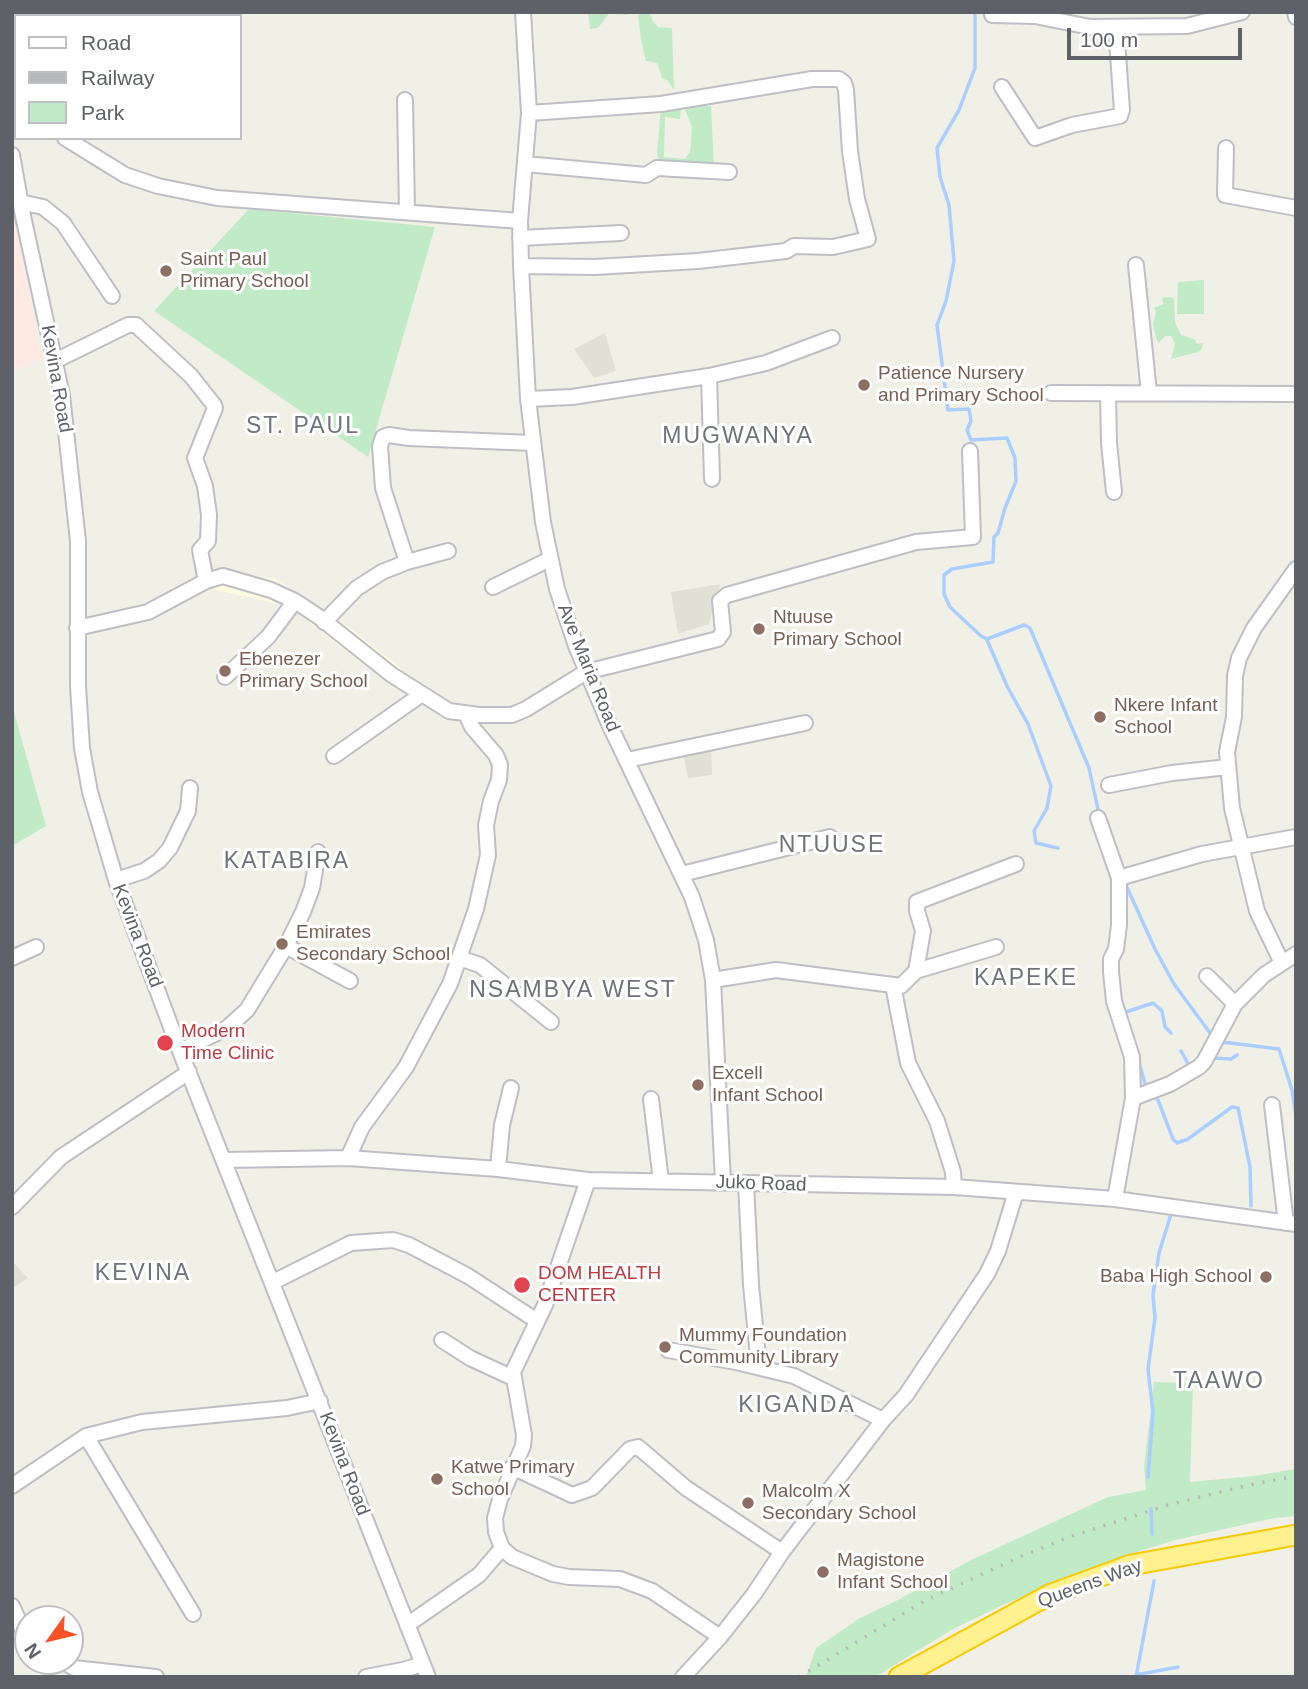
<!DOCTYPE html>
<style>
body{margin:0}
#map{position:relative;width:1308px;height:1689px;overflow:hidden;background:#f1f0e7;font-family:Arial,sans-serif}
canvas{display:block}
.frame{position:absolute;inset:0;border:14px solid #5e6168;pointer-events:none}
.legend{position:absolute;left:14px;top:14px;width:228px;height:126px;box-sizing:border-box;background:#fff;border:2px solid #bfc0c3;margin:0;padding:9px 12px;list-style:none;font-size:21px;color:#5e6168}
.legend li{display:flex;align-items:center;gap:14px;height:35px}
.legend b{width:35px;border:2px solid #bfc0c3}
.north{position:absolute;left:14px;top:1605px;width:70px;height:70px;box-sizing:border-box;background:#fff;border:2px solid #bfc0c3;border-radius:50%;rotate:236deg;font-size:19px;font-weight:700;line-height:28px;text-align:center;color:#5e6168}
.north::after{content:'';display:block;margin:auto;width:24px;height:32px;background:#f85226;clip-path:polygon(50% 0,100% 100%,50% 72%,0 100%)}
.scale{position:absolute;left:1067px;top:28px;width:175px;height:32px;box-sizing:border-box;border:4px solid #5e6168;border-top:0;padding-left:9px;font-size:21px;line-height:24px;white-space:nowrap;color:#5e6168;-webkit-text-stroke:5px #fff;paint-order:stroke}
</style>
<div id="map">
<canvas width="1308" height="1689"></canvas>
<div class="frame"></div>
<ul class="legend">
<li><b style="height:9px;background:#fff"></b>Road</li>
<li><b style="height:9px;background:#b7b8b9"></b>Railway</li>
<li><b style="height:19px;background:#c1eac7"></b>Park</li>
</ul>
<div class="north">N</div>
<div class="scale">100 m</div>
</div>
<script>
const c = document.querySelector('canvas').getContext('2d');
c.lineJoin = 'round';
function fill(path, color) { c.fillStyle = color; c.fill(path, 'evenodd'); }
const poly = rows => new Path2D(rows.map(r => 'M' + r).join(''));
function trace(path, color, width, dash) { c.strokeStyle = color; c.lineWidth = width; c.lineCap = dash ? 'butt' : 'round'; c.setLineDash(dash || []); c.stroke(path); }
function drawText(font, color, halo, rows, align = 'center') {
  c.font = font + ' Arial,sans-serif'; c.lineWidth = 6; c.setLineDash([]); c.textBaseline = 'middle'; c.strokeStyle = halo; c.fillStyle = color; for (const [text, x, y, turn = 0] of rows) {
    c.save(); c.translate(x, y); c.rotate((+turn || 0) * Math.PI / 180); c.textAlign = isNaN(turn) ? turn : align; if (halo) c.strokeText(text, 0, 0); c.fillText(text, 0, 0); c.restore();
  }
}
const commercial = poly([
 [220,570,274,579,301,595,356,633,401,668,400,687,366,666,288,606,208,588]
]);
const education = poly([
 [605,333,616,371,594,378,574,349],
 [720,584,709,624,678,634,671,592],
 [711,744,712,775,688,778,682,748],
 [12,1261,28,1278,12,1289]
]);
const medical = poly([
 [12,204,42,358,12,372]
]);
const green = poly([
 [588,12,627,12,627,15,610,12,598,28,590,29],
 [649,12,652,20,658,27,672,28,674,90,668,81,662,78,657,63,646,61,641,40,638,15],
 [683,105,711,106,714,167,660,166,657,153,661,108,681,107,680,119,665,117,664,157,685,159,690,152,692,127],
 [249,209,435,227,368,457,154,311],
 [1204,280,1204,314,1177,314,1178,282],
 [1169,297,1174,298,1175,322,1181,335,1194,339,1198,344,1203,343,1202,349,1198,352,1171,359,1175,344,1171,336,1165,336,1159,343,1156,338,1153,324,1156,312,1154,308,1163,304,1162,298],
 [12,705,46,826,12,846],
 [1154,1382,1193,1383,1190,1482,1254,1476,1296,1469,1296,1516,1274,1518,1175,1540,1109,1561,1005,1604,953,1629,875,1677,806,1677,816,1648,860,1618,898,1600,971,1560,1108,1497,1146,1490,1144,1467]
]);
const stream = poly([
 [975,12,975,68,959,110,937,148,940,177,949,205,954,261,946,301,937,325,948,410,969,409,971,421,967,430,971,440,1007,438,1015,458,1016,481,1005,508,998,533,994,537,993,562,952,569,944,575,944,594,950,607,981,636,987,639,1024,625,1030,628,1089,768,1099,814],
 [987,640,1007,686,1028,724,1051,786,1047,808,1034,831,1036,843,1058,848],
 [1125,883,1155,949,1174,984,1213,1037],
 [1124,1015,1123,1013,1153,1003,1162,1011,1165,1027,1171,1033],
 [1219,1040,1222,1042,1279,1049,1292,1090,1296,1116],
 [1181,1051,1190,1067],
 [1212,1058,1231,1059,1237,1055],
 [1138,1059,1146,1087],
 [1154,1095,1158,1100,1173,1139,1177,1143,1188,1139,1232,1107,1238,1108,1250,1167,1251,1206],
 [1148,1477,1153,1413,1148,1369,1155,1318,1153,1295,1159,1253,1172,1211],
 [1151,1509,1152,1534],
 [1136,1675,1178,1667],
 [1136,1677,1154,1581]
]);
const minor = poly([
 [523,12,529,113,520,221,521,266,528,399,543,522,557,589,576,646,610,726,692,897,706,940,713,980,723,1182],
 [1295,12,1296,17],
 [992,15,1035,16,1090,27,1187,26,1242,12],
 [1002,87,1035,138,1072,125,1120,116,1122,110,1116,27],
 [405,100,407,212],
 [12,109,16,110],
 [65,138,125,175,158,186,217,198,520,221],
 [1226,148,1225,195,1296,208],
 [12,155,23,216,62,395,78,541,78,686,82,748,90,792,116,880,180,1051,428,1677],
 [525,164,646,175,657,168,729,172],
 [20,202,43,207,63,223,112,296],
 [520,238,621,233],
 [1136,265,1149,393],
 [521,266,595,267,698,261,786,251,794,246,833,247,868,239,857,199,850,151,846,90,844,83,839,79,812,79,661,104,529,113],
 [55,361,128,325,136,325,191,376,214,405,215,408,195,458,205,486,209,515,208,541,200,550,206,581],
 [709,376,712,479],
 [1051,393,1296,394],
 [1108,393,1109,443,1114,492],
 [528,399,572,397,709,376,766,363,832,338],
 [407,562,383,488,380,446,383,437,389,435,409,438,533,443],
 [493,587,550,559],
 [324,622,357,588,382,572,407,562,448,551],
 [77,628,148,612,206,581,223,576,271,590,295,601,319,617,392,675,449,711,479,715,512,715,526,709,586,672,718,639,723,632,720,601,727,595,916,542,973,537,970,451],
 [225,677,268,637,295,601],
 [334,756,422,694],
 [627,760,805,723],
 [1109,785,1172,773,1228,767],
 [1098,818,1119,878,1119,925,1116,949,1111,959,1111,972,1114,1001,1132,1057,1133,1098],
 [682,874,830,837],
 [1119,878,1202,854,1296,837],
 [116,880,144,871,159,861,170,848,188,811,190,788],
 [286,946,350,981],
 [12,958,36,947],
 [459,958,480,965,551,1022],
 [1282,963,1257,911,1232,808,1227,752,1234,717,1235,676,1239,658,1254,628,1296,569],
 [916,971,923,931,917,911,917,902,1016,864],
 [1207,976,1235,1004],
 [713,980,776,970,901,986,916,971,996,947],
 [893,985,908,1063,937,1121,953,1172,954,1187],
 [180,1051,227,1028,247,1010,286,946,303,912,312,888,318,852],
 [651,1099,661,1181],
 [1272,1105,1286,1223],
 [348,1158,362,1127,406,1067,450,984,476,909,488,855,486,825,491,801,499,780,500,765,496,755,472,727,466,714],
 [225,1160,348,1158,498,1169,588,1180,954,1187,1115,1199,1296,1224],
 [498,1169,502,1125,511,1088],
 [588,1180,545,1305,513,1372,524,1435,523,1446,500,1499,495,1518,496,1532,502,1548,512,1557,553,1574,569,1577,620,1579,652,1591,720,1637],
 [746,1183,751,1285,759,1367],
 [1115,1199,1133,1098,1170,1084,1199,1067,1204,1062,1235,1004,1264,975,1296,954],
 [12,1207,61,1157,189,1072],
 [273,1282,351,1243,393,1240,409,1245,468,1276,537,1321],
 [442,1340,470,1358,513,1378],
 [668,1350,736,1362,794,1376,883,1420],
 [86,1436,193,1614],
 [512,1467,572,1495,592,1488,630,1449,638,1447,686,1488,782,1552],
 [12,1486,86,1436,142,1422,287,1408,320,1401],
 [12,1606,28,1641],
 [407,1625,479,1575,502,1548],
 [62,1661,74,1668,156,1677],
 [366,1677,403,1670,423,1664],
 [683,1677,720,1637,754,1594,782,1552,883,1420,906,1395,987,1274,998,1251,1016,1192]
]);
const highway = poly([
 [899,1677,1049,1595,1131,1565,1296,1535]
]);
const rail = poly([
 [799,1677,926,1600,1022,1556,1072,1536,1168,1505,1249,1485,1296,1476]
]);
const markers = [
 [166,271,7,"#8d6e63"],
 [864,385,7,"#8d6e63"],
 [759,629,7,"#8d6e63"],
 [225,671,7,"#8d6e63"],
 [1100,717,7,"#8d6e63"],
 [282,944,7,"#8d6e63"],
 [165,1043,9,"#e0444e"],
 [698,1085,7,"#8d6e63"],
 [1266,1277,7,"#8d6e63"],
 [522,1285,9,"#e0444e"],
 [665,1347,7,"#8d6e63"],
 [437,1479,7,"#8d6e63"],
 [748,1503,7,"#8d6e63"],
 [823,1572,7,"#8d6e63"]
];
const educationNames = [
 ["Saint Paul",180,260],
 ["Primary School",180,282],
 ["Patience Nursery",878,374],
 ["and Primary School",878,396],
 ["Ntuuse",773,618],
 ["Primary School",773,640],
 ["Ebenezer",239,660],
 ["Primary School",239,682],
 ["Nkere Infant",1114,706],
 ["School",1114,728],
 ["Emirates",296,933],
 ["Secondary School",296,955],
 ["Excell",712,1074],
 ["Infant School",712,1096],
 ["Baba High School",1252,1277,"right"],
 ["Mummy Foundation",679,1336],
 ["Community Library",679,1358],
 ["Katwe Primary",451,1468],
 ["School",451,1490],
 ["Malcolm X",762,1492],
 ["Secondary School",762,1514],
 ["Magistone",837,1561],
 ["Infant School",837,1583]
];
const streetNames = [
 ["Kevina Road",56,379,80],
 ["Ave Maria Road",588,668,68],
 ["Kevina Road",137,936,69],
 ["Juko Road",761,1184,2],
 ["Kevina Road",344,1464,69],
 ["Queens Way",1090,1584,-20]
];
const healthNames = [
 ["Modern",181,1032],
 ["Time Clinic",181,1054],
 ["DOM HEALTH",538,1274],
 ["CENTER",538,1296]
];
const quarterNames = [
 ["ST. PAUL",303,427],
 ["MUGWANYA",738,437],
 ["NTUUSE",832,846],
 ["KATABIRA",287,862],
 ["KAPEKE",1026,979],
 ["NSAMBYA WEST",573,991],
 ["KEVINA",143,1274],
 ["TAAWO",1219,1382],
 ["KIGANDA",797,1406]
];
fill(commercial, '#fffcde');
fill(education, '#e1e0d5');
fill(medical, '#fee9e3');
fill(green, '#c1eac7');
trace(stream, '#a9ceff', 3.5);
trace(minor, '#bebfc6', 18);
trace(highway, '#f8ca00', 23);
trace(minor, '#fff', 14);
trace(highway, '#fff190', 19);
trace(rail, '#b7b8b9', 3.5, [2, 9]);
for (const [x, y, r, color] of markers) { const dot = new Path2D(); dot.arc(x, y, r, 0, 2 * Math.PI); c.fillStyle = color; c.fill(dot); trace(dot, '#fff', 2.5); }
drawText('19px', '#785e54', '#fff', educationNames, 'left');
drawText('19px', '#5e6168', '#fff', streetNames);
drawText('19px', '#be3a42', '#fff', healthNames, 'left');
c.letterSpacing = '2px';
drawText('23px', '#6f737a', '#fff', quarterNames);
c.letterSpacing = '0px';
</script>
